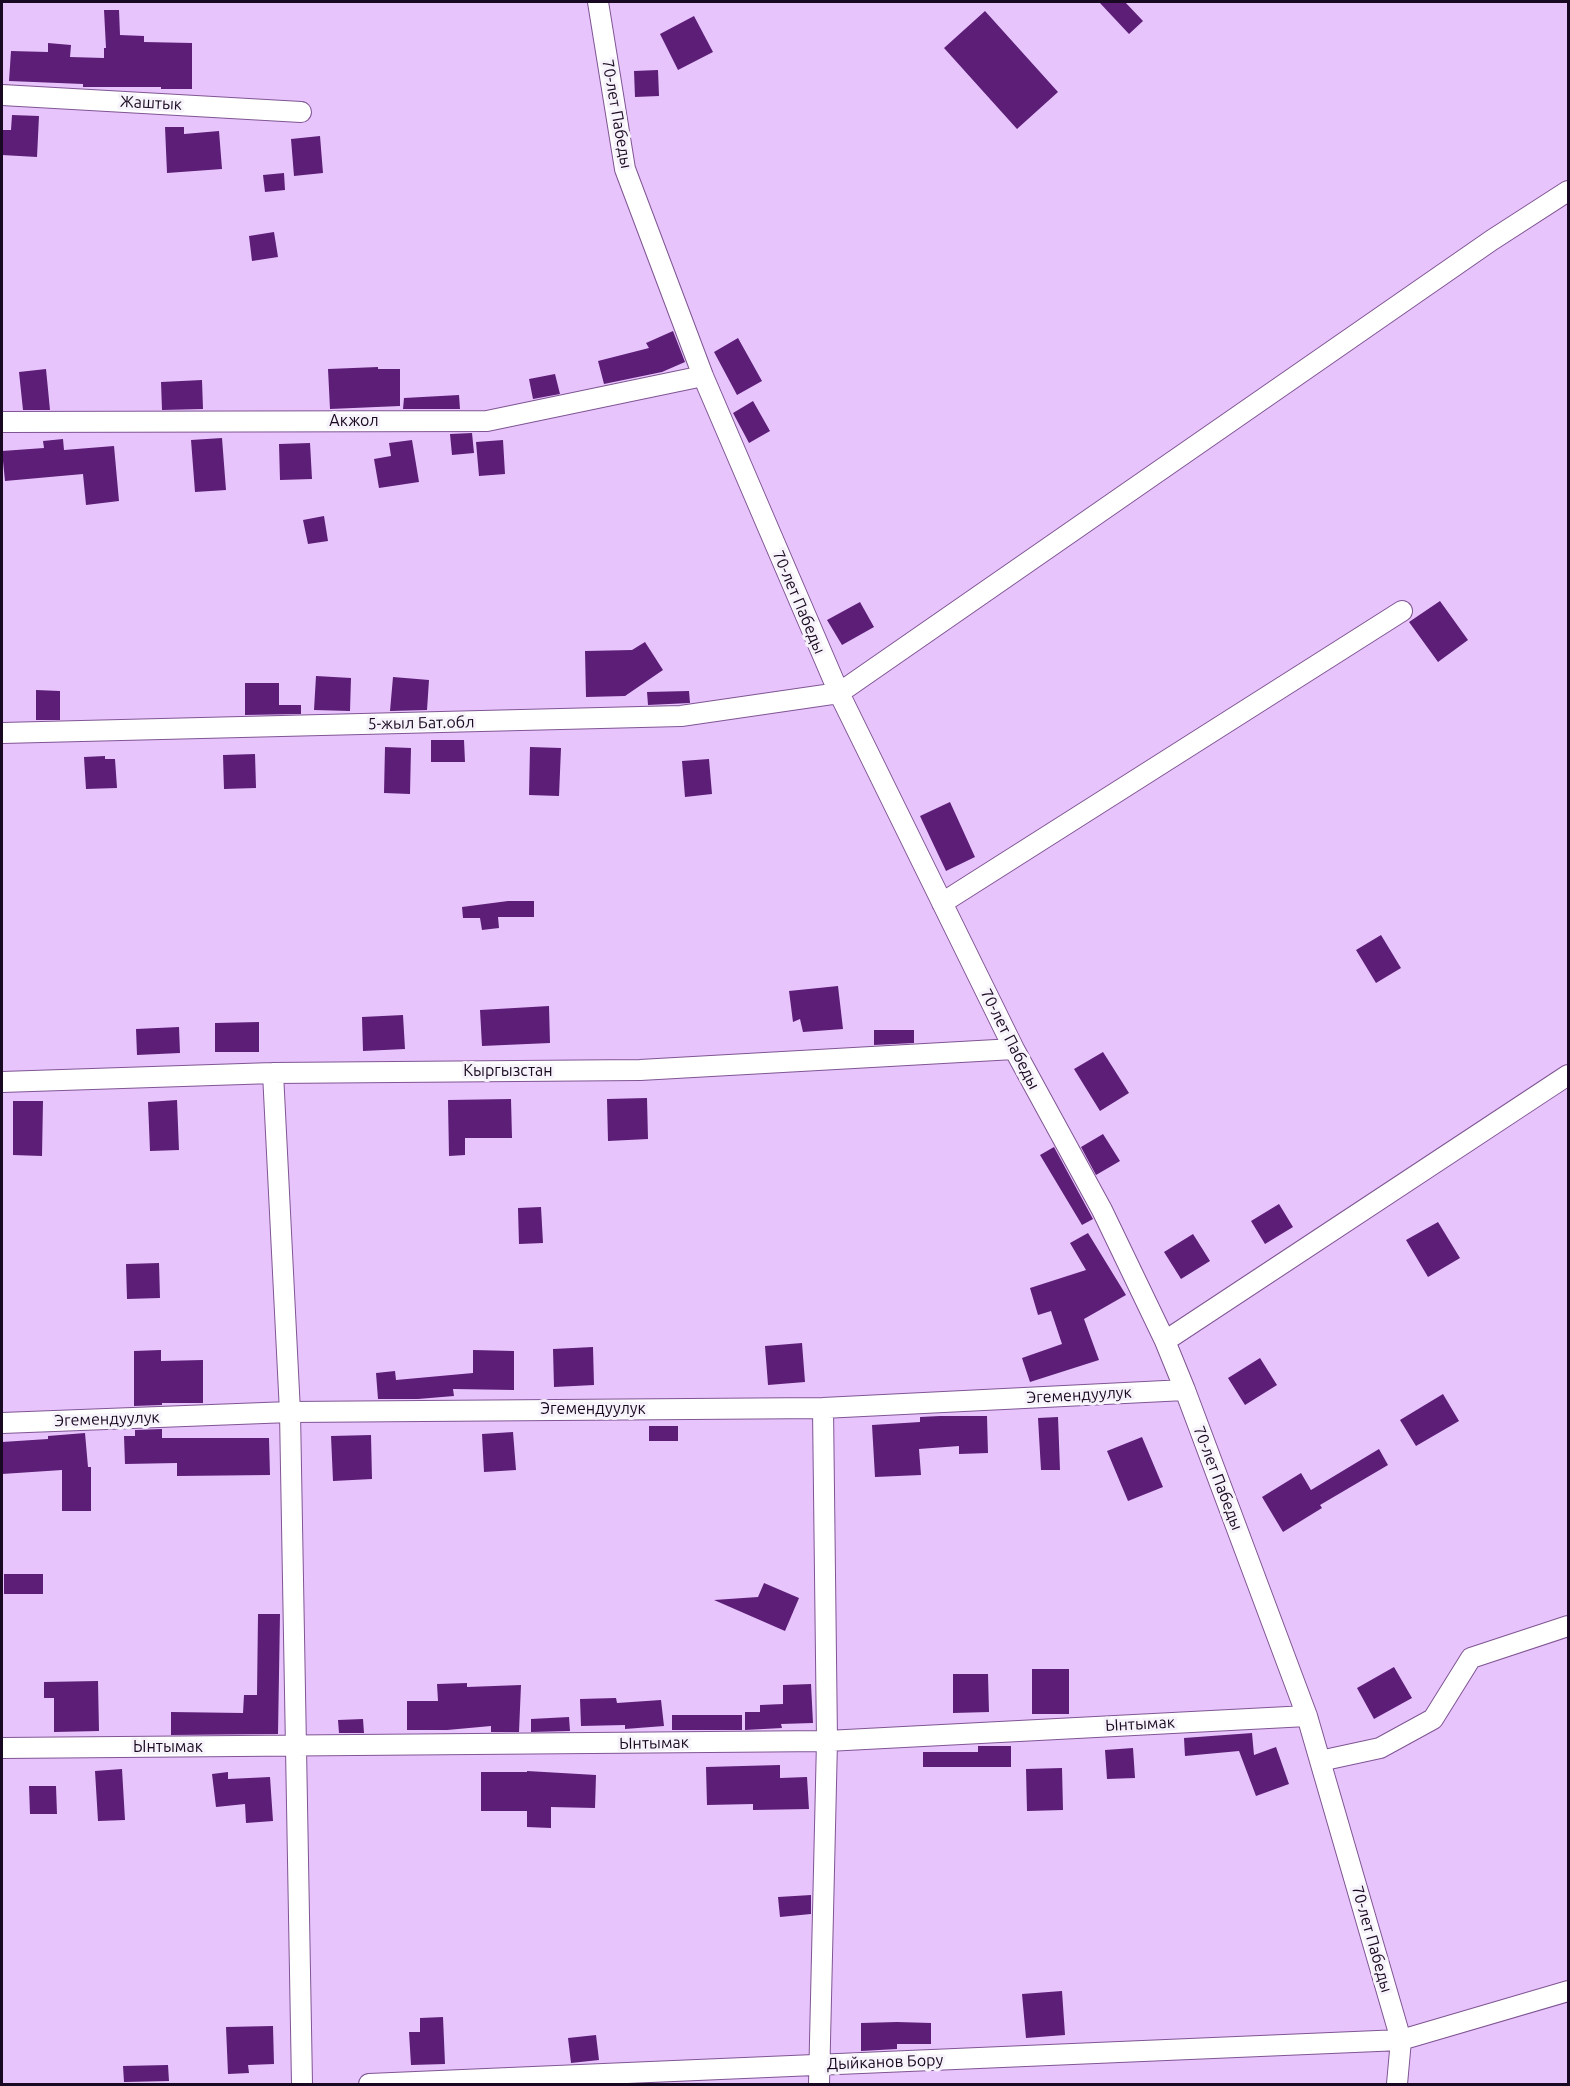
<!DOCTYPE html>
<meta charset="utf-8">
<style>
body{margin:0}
#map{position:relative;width:1570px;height:2086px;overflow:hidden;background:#e8c4fc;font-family:Ubuntu,sans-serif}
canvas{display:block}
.frame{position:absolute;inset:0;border:3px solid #190821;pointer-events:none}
</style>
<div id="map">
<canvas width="1570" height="2086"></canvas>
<div class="frame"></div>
</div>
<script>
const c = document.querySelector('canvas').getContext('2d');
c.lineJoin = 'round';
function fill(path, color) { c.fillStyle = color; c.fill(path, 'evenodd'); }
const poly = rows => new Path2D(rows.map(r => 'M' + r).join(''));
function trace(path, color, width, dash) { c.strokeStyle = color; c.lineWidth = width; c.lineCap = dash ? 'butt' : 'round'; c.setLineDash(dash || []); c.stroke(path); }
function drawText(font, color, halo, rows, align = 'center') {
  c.font = font + ' Ubuntu,sans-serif'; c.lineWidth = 6; c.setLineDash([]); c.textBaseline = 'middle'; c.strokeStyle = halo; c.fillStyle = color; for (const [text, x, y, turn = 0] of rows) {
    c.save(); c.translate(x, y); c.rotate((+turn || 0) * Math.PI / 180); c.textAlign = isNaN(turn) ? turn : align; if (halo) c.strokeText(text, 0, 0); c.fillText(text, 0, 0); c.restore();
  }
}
const building = poly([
 [1099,2,1125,2,1143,21,1129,34],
 [104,10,119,10,120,35,144,36,144,42,192,43,192,89,161,89,161,87,83,87,83,84,9,81,11,51,48,52,48,43,71,45,70,57,104,58,104,48,106,48],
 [985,11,1058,92,1017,129,944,48],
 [694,16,713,52,678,70,660,34],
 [658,70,659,96,635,97,634,71],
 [12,115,39,116,37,157,2,155,2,130,11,130],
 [165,127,184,127,184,134,219,131,222,169,167,173],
 [320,136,323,173,294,176,291,139],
 [284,173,285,190,265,192,263,175],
 [274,232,278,257,252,261,249,236],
 [673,331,685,362,662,372,604,384,598,361,649,348,646,343],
 [738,338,762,381,737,395,714,352],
 [378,367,378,369,400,369,400,406,330,409,328,369],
 [46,369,50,410,23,410,19,372],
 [555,374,560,394,533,399,529,379],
 [202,380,203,409,162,410,161,382],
 [459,395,460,409,403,409,404,398],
 [753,401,770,431,749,443,733,413],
 [472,433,474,453,452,455,450,434],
 [222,438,226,490,195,492,191,440],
 [63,439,64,450,114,446,119,501,86,505,83,474,5,481,2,451,44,448,43,441],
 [412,440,419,482,379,488,374,459,391,456,389,443],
 [503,440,505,474,479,476,476,442],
 [310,443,312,479,280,480,279,444],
 [324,516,328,541,308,544,303,520],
 [1440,601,1468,640,1438,662,1409,622],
 [860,602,874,627,842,645,827,620],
 [645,642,663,670,625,696,586,697,585,651,632,650],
 [316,676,351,678,350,711,314,710],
 [393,677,429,680,427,710,390,711],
 [245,683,279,683,279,705,301,705,301,714,245,715],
 [36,690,60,691,60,720,36,720],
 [689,691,690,703,648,705,647,692],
 [431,740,464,740,465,762,431,762],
 [385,747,411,748,410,794,384,793],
 [530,747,561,748,559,796,529,795],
 [255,754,256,788,224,789,223,755],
 [105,756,105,759,115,759,117,788,86,789,84,757],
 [709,759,712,794,685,797,682,761],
 [950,802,975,857,946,871,920,816],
 [508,901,534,901,534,917,498,917,499,928,482,930,480,918,463,918,462,907],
 [1381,935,1401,968,1376,983,1356,950],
 [838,986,843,1029,803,1032,800,1019,793,1022,789,991],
 [549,1006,550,1043,482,1046,480,1010],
 [403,1015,405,1049,363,1051,362,1017],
 [259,1022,259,1052,215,1052,215,1023],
 [179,1027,180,1053,137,1055,136,1029],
 [874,1030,914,1030,914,1043,874,1045],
 [1103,1052,1129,1093,1100,1111,1074,1069],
 [647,1098,648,1139,608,1141,607,1099],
 [511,1099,512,1138,465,1138,465,1155,449,1156,448,1100],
 [177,1100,179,1150,150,1151,148,1102],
 [13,1101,43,1101,42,1156,13,1155],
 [1103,1134,1120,1161,1096,1175,1081,1147],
 [1054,1147,1093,1219,1082,1225,1040,1155],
 [1279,1204,1293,1227,1265,1244,1251,1221],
 [541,1207,543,1243,519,1244,518,1208],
 [1438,1222,1460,1258,1428,1277,1406,1240],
 [1088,1233,1126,1295,1084,1319,1099,1360,1030,1382,1022,1358,1062,1344,1051,1311,1038,1315,1030,1288,1086,1270,1070,1243],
 [1193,1234,1210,1261,1181,1279,1164,1252],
 [159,1263,160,1298,127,1299,126,1264],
 [802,1343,805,1382,768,1385,765,1346],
 [593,1347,594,1385,554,1387,553,1349],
 [161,1350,161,1361,203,1360,203,1403,162,1403,162,1405,134,1406,134,1351],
 [473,1350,514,1351,514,1390,453,1389,454,1396,418,1399,378,1399,376,1373,395,1371,396,1380,473,1373],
 [1260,1358,1277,1385,1245,1405,1228,1378],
 [1443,1394,1459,1421,1416,1446,1400,1420],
 [940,1416,987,1416,988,1453,959,1454,959,1446,919,1449,921,1475,875,1477,872,1425,920,1422,920,1417],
 [1058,1417,1060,1470,1041,1470,1038,1418],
 [649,1426,678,1426,678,1441,649,1441],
 [162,1429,162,1438,269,1438,270,1475,177,1476,177,1463,125,1464,124,1436,135,1436,135,1430],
 [513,1432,516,1470,484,1472,482,1434],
 [85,1433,88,1467,91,1467,91,1511,62,1511,62,1470,2,1474,2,1442,48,1439,48,1436],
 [371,1435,372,1479,333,1481,331,1436],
 [1142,1437,1163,1487,1128,1501,1107,1451],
 [1379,1449,1388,1465,1320,1505,1322,1508,1283,1532,1262,1497,1301,1473,1311,1490],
 [4,1574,43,1574,43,1594,4,1594],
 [764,1583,799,1598,785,1631,714,1600,758,1597],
 [258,1614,280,1614,278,1734,171,1735,171,1712,243,1713,244,1695,257,1695],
 [1394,1667,1412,1698,1374,1719,1357,1688],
 [1032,1669,1069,1669,1069,1714,1032,1714],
 [953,1674,988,1674,989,1712,953,1713],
 [98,1681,99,1731,54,1732,54,1698,44,1698,44,1682],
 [467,1683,467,1687,521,1685,519,1732,491,1732,491,1726,447,1730,407,1730,407,1701,438,1701,437,1684],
 [811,1684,813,1723,781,1724,782,1728,745,1730,745,1712,760,1712,760,1705,783,1704,783,1685],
 [616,1698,617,1703,661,1700,664,1726,625,1729,625,1725,581,1726,580,1699],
 [672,1715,742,1715,742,1730,672,1730],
 [569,1717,570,1731,531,1732,531,1719],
 [363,1719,364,1733,339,1733,338,1720],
 [1252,1733,1254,1755,1276,1747,1289,1784,1256,1796,1239,1751,1185,1756,1184,1738],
 [978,1746,1011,1746,1011,1767,923,1767,923,1752,978,1752],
 [1133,1748,1135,1778,1107,1779,1105,1750],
 [780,1765,780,1778,807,1777,809,1809,753,1810,753,1804,707,1805,706,1767],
 [1062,1768,1063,1810,1027,1811,1026,1769],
 [122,1769,125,1820,98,1821,95,1771],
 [527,1771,596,1775,595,1808,551,1807,551,1828,527,1827,527,1811,481,1811,481,1772,527,1772],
 [228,1772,228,1779,270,1777,273,1821,246,1823,245,1804,216,1807,212,1774],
 [29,1786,56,1786,57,1814,30,1814],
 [811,1895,811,1914,780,1917,778,1897],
 [1062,1991,1065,2035,1026,2038,1022,1994],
 [443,2017,445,2064,411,2065,409,2032,420,2032,420,2018],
 [897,2022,931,2023,931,2044,897,2044,897,2049,861,2051,861,2023],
 [273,2026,274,2064,248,2065,249,2073,228,2074,226,2027],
 [596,2035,599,2060,571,2063,568,2038],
 [168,2065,169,2081,124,2082,123,2066]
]);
const minor = poly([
 [598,2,625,169,703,376,839,693,1014,1049,1102,1210,1165,1341,1185,1390,1307,1716,1401,2040,1397,2084],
 [2,95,301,112],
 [2,422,487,421,703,376],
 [2,733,681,716,839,693,1492,240,1568,191],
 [942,903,1402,611],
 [273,1073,290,1412,302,2084],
 [2,1082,273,1073,640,1070,1014,1049],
 [1165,1341,1568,1075],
 [2,1423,290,1412,823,1408,1185,1390],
 [2,1748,827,1741,1307,1716],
 [1320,1761,1380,1748,1433,1719,1471,1658,1568,1626],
 [369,2084,1401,2040,1568,1991],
 [819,2084,827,1741,823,1408]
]);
const streetNames = [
 ["Жаштык",151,103,3],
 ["70-лет Пабеды",617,114,80],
 ["Акжол",354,421],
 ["70-лет Пабеды",799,602,67],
 ["5-жыл Бат.обл",421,723,-1],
 ["70-лет Пабеды",1010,1039,63],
 ["Кыргызстан",508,1071],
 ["Эгемендуулук",1079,1395,-3],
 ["Эгемендуулук",593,1409],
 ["Эгемендуулук",107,1419,-2],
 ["70-лет Пабеды",1218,1478,69],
 ["Ынтымак",1140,1724,-3],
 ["Ынтымак",654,1743,-1],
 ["Ынтымак",168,1747],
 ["70-лет Пабеды",1372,1939,74],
 ["Дыйканов Бору",885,2062,-2]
];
fill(building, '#5c1e77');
trace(minor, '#7f5593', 22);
trace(minor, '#fff', 20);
drawText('16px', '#190821', '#f7f3fa', streetNames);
</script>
